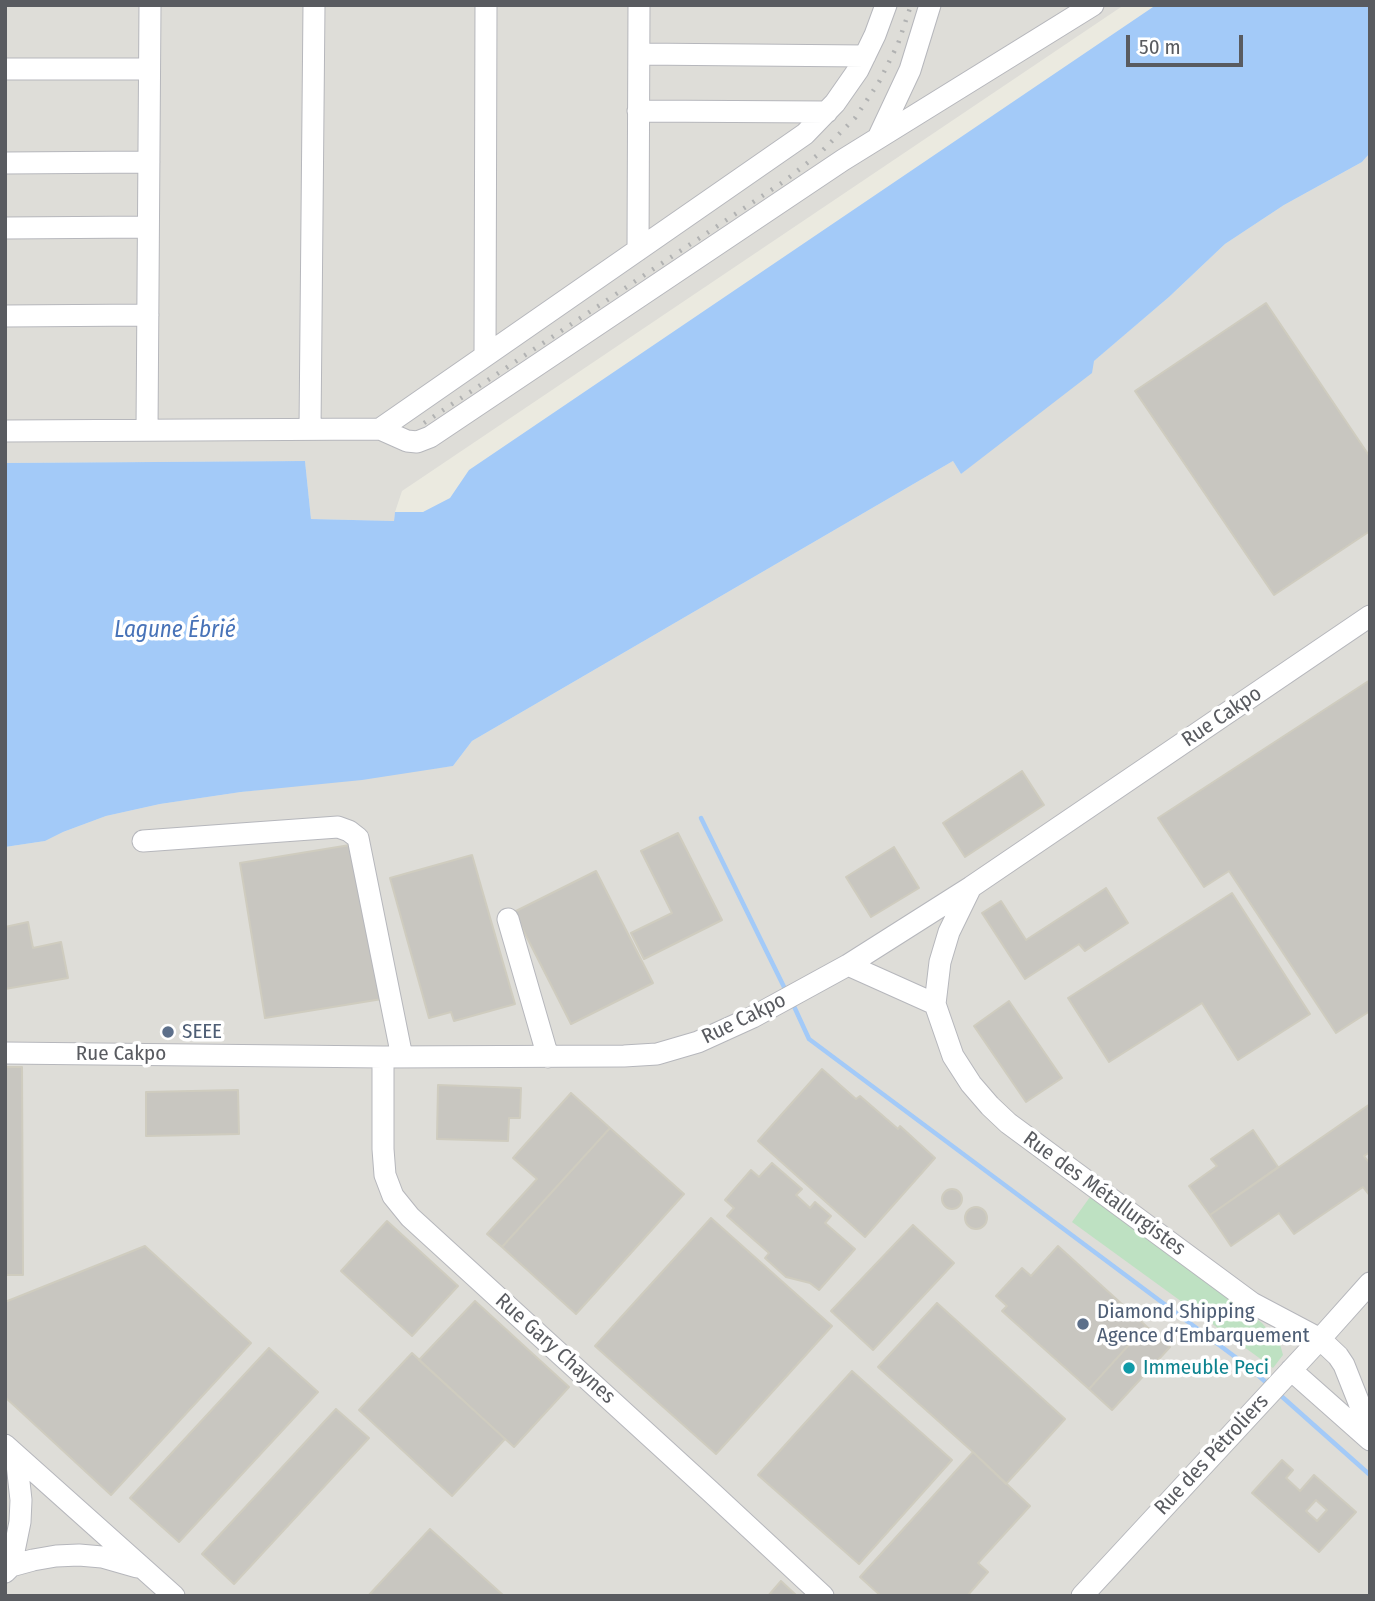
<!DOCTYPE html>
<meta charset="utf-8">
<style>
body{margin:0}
#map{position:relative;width:1375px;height:1601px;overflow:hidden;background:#ebeae0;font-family:"Fira Sans Condensed",sans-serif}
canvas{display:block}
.frame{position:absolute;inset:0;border:7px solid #595b60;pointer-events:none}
.scale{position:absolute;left:1126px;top:35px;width:117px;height:32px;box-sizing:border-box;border:4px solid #595b60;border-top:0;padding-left:9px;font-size:21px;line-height:24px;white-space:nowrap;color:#595b60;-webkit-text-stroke:5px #fff;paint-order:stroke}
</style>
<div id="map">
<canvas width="1375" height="1601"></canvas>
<div class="frame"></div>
<div class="scale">50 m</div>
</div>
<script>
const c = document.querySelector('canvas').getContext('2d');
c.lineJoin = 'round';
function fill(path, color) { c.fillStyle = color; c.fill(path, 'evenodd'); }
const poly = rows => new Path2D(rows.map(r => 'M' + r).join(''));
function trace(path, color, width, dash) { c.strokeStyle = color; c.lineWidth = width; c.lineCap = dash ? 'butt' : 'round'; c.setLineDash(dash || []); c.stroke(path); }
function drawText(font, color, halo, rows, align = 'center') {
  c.font = font + ' "Fira Sans Condensed",sans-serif'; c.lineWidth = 7; c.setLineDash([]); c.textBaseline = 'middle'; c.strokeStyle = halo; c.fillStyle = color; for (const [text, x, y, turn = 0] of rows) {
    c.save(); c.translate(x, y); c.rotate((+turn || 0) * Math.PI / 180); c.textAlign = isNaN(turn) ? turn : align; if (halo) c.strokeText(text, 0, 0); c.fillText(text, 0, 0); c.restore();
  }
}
const industrial = poly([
 [5,5,1124,5,402,491,395,512,394,521,311,519,305,461,5,463],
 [1370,153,1370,1596,5,1596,5,847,45,841,63,832,106,816,160,804,241,792,453,766,472,741,953,461,961,474,1169,297,1225,244,1284,205,1362,162]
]);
const green = poly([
 [1090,1197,1262,1323,1280,1344,1283,1355,1273,1368,1072,1222]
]);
const water = poly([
 [1156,5,1370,5,1370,153,1362,162,1284,205,1225,244,1169,297,1094,361,1092,373,961,474,953,461,472,741,453,766,362,780,241,792,160,804,106,816,63,832,45,841,5,847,5,463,305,461,311,519,394,521,395,512,423,512,450,498,469,470]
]);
const stream = poly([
 [701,818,786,991],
 [792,1002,809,1039,1250,1368,1270,1386],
 [1279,1394,1370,1475]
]);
const building = poly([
 [1266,303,1370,457,1370,531,1274,595,1135,391,1266,303],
 [1370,680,1370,1011,1336,1033,1229,871,1204,887,1158,818,1370,680],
 [1022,771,1044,805,965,857,943,823,1022,771],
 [678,833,722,920,644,959,631,933,672,913,641,851,678,833],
 [356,844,382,999,265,1018,240,863,356,844],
 [894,847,919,888,871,917,846,877,894,847],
 [472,855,515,1004,454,1021,451,1012,429,1018,390,878,472,855],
 [596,871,653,983,571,1024,514,912,596,871],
 [1106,888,1128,923,1085,951,1079,944,1025,979,982,913,1001,901,1026,940,1106,888],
 [1232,893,1310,1014,1238,1060,1202,1003,1109,1062,1068,998,1232,893],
 [28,922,33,948,61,942,68,978,5,989,5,927,28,922],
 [1009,1001,1062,1078,1026,1102,974,1026,1009,1001],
 [5,1067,22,1067,23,1275,5,1275,5,1067],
 [822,1069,856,1099,860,1096,898,1129,900,1126,935,1158,865,1237,758,1141,822,1069],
 [438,1085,521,1088,520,1118,509,1118,508,1141,437,1139,438,1085],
 [238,1090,239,1134,146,1136,146,1092,238,1090],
 [571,1093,610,1128,502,1247,487,1234,537,1179,513,1158,571,1093],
 [1370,1104,1370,1152,1364,1156,1370,1164,1370,1196,1363,1187,1294,1234,1279,1213,1231,1246,1210,1215,1370,1104],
 [610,1128,684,1194,576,1314,502,1247,610,1128],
 [1253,1130,1278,1167,1210,1215,1189,1186,1217,1166,1211,1159,1253,1130],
 [772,1163,802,1189,796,1195,810,1208,815,1202,831,1216,825,1223,855,1249,819,1290,810,1283,786,1277,765,1258,769,1253,727,1216,734,1208,725,1200,751,1170,759,1177,772,1163],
 '942 1199a10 10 0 1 1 20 0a10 10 0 1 1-20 0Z',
 '965 1218a11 11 0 1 1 22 0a11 11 0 1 1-22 0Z',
 [711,1218,832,1326,716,1454,595,1346,711,1218],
 [387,1221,458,1286,412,1336,341,1271,387,1221],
 [913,1225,954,1263,873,1350,831,1311,913,1225],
 [145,1246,251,1343,111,1495,5,1397,5,1302,145,1246],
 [1058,1246,1146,1326,1089,1389,1002,1311,1007,1306,996,1296,1022,1268,1031,1276,1058,1246],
 [475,1301,569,1387,514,1447,419,1360,475,1301],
 [937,1303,1065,1419,1006,1484,973,1452,878,1367,937,1303],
 [1146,1326,1170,1347,1112,1410,1089,1389,1146,1326],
 [269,1348,318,1392,179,1542,130,1498,269,1348],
 [412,1353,505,1439,452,1496,359,1410,412,1353],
 [852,1371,952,1460,859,1564,758,1475,852,1371],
 [336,1409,369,1438,234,1584,202,1554,336,1409],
 [973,1452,1030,1506,978,1563,988,1572,967,1596,881,1596,860,1577,973,1452],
 [1282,1460,1293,1470,1286,1478,1300,1491,1314,1475,1356,1512,1319,1552,1252,1493,1282,1460],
 [1316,1500,1327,1510,1317,1521,1306,1511,1316,1500],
 [430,1529,504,1596,368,1596,430,1529],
 [781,1581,797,1596,768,1596,781,1581]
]);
const minor = poly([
 [639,54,865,56],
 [5,69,149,69],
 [638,111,827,112],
 [879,136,910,70,930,5],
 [5,163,149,162],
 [5,228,148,227],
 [638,250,639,5],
 [5,316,148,315],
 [485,356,486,5],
 [310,429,314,5],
 [380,429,805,134,835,103,858,70,875,35,886,5],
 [147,430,150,5],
 [5,431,380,429,407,441,417,442,430,437,843,160,1093,5],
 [143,841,338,827,349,831,358,838,402,1057],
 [970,889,949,932,940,962,935,1004,953,1056,971,1084,990,1106,1008,1123,1252,1303,1320,1339,1338,1356,1344,1365,1365,1418,1370,1425],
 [508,919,548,1057],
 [848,965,935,1004],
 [5,1053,383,1057,624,1056,657,1054,698,1042,753,1017,848,965,971,887,1370,616],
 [383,1057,383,1149,385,1175,393,1196,410,1217,710,1491,823,1596],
 [1291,1370,1370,1440],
 [5,1445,174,1596],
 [11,1566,20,1522,21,1500,16,1455],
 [5,1572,11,1566,33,1560,56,1556,79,1555,102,1557,137,1567],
 [1082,1596,1320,1339,1370,1283]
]);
const rail = poly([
 [424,423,786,180,821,152,855,118,879,82,898,44,911,5]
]);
const markers = [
 [168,1032,7,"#5c6f8a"],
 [1083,1324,7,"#5c6f8a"],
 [1129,1368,7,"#0f9aa8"]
];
const streetNames = [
 ["Rue Cakpo",1222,717,-34],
 ["Rue Cakpo",744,1019,-26],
 ["Rue Cakpo",121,1054],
 ["Rue des Métallurgistes",1104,1194,36],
 ["Rue Gary Chaynes",555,1349,42],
 ["Rue des Pétroliers",1212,1455,-47]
];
const serviceNames = [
 ["SEEE",182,1032],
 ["Diamond Shipping",1097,1312],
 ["Agence d‘Embarquement",1097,1336]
];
const cultureNames = [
 ["Immeuble Peci",1143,1368]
];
const waterNames = [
 ["Lagune Ébrié",175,631]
];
fill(industrial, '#deddd8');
fill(green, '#bee1c2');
fill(water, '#a3caf8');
trace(stream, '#a3caf8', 4.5);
fill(building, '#c8c6c0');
trace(building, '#cfccbf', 2);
trace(minor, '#b6b7bc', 23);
trace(minor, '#fff', 21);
trace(rail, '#b1b2b2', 4.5, [2, 9]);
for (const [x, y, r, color] of markers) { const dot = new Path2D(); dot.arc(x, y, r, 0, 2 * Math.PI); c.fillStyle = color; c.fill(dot); trace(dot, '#fff', 2.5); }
drawText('21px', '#595b60', '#fff', streetNames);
drawText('21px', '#4e5e75', '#fff', serviceNames, 'left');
drawText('21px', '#0d838f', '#fff', cultureNames, 'left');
drawText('italic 23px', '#4873b8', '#fff', waterNames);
</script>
